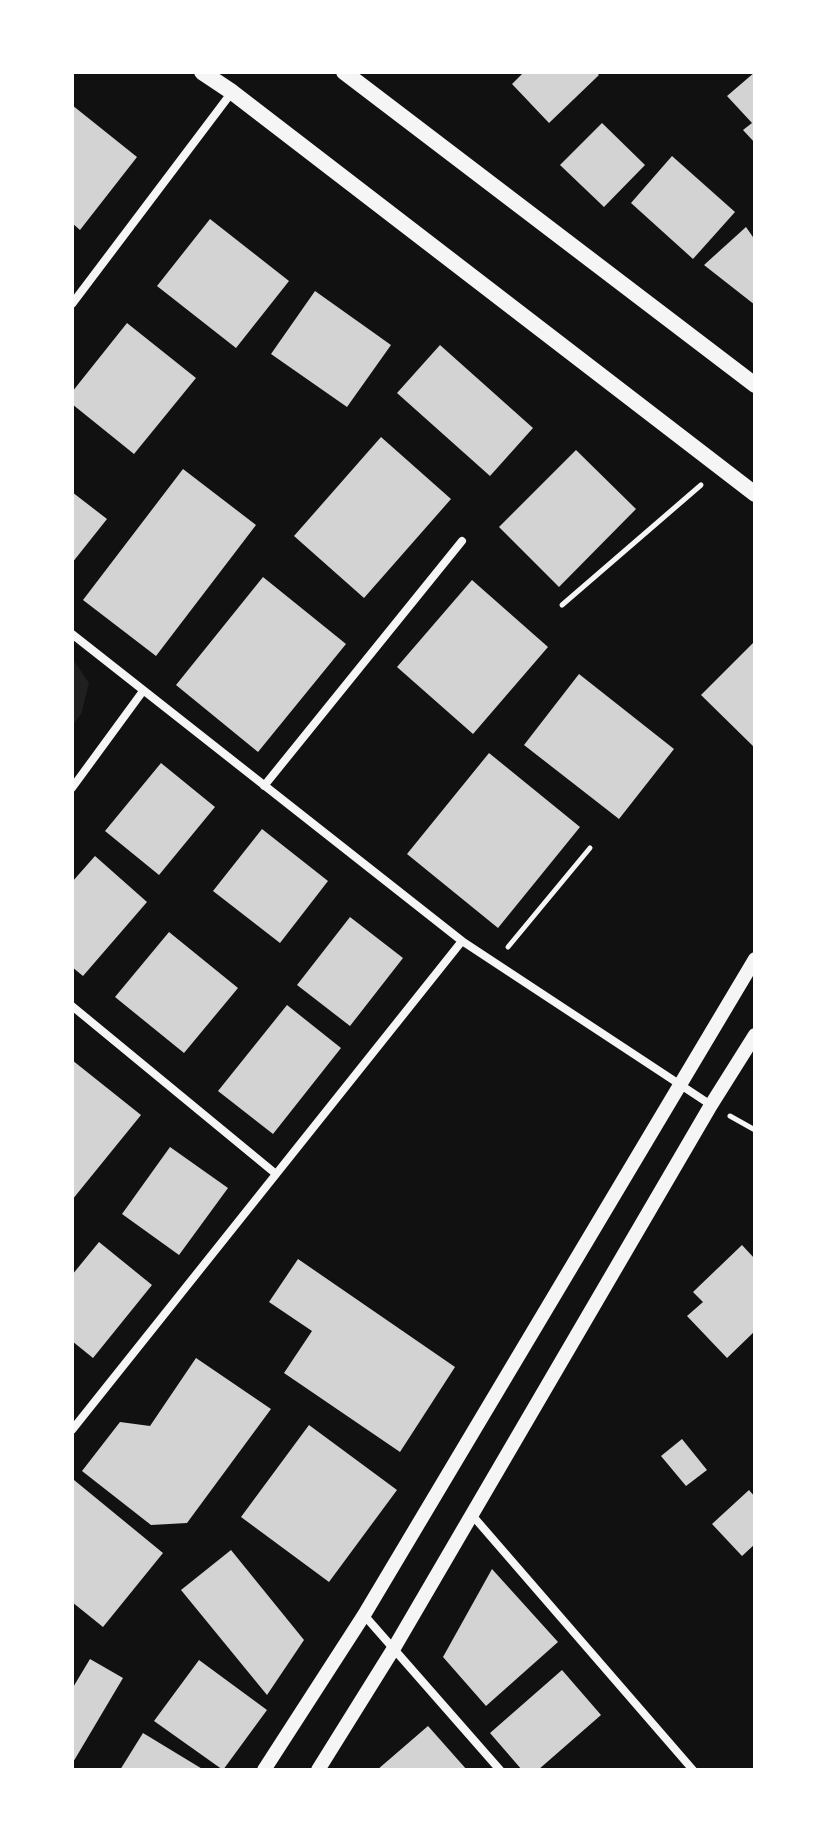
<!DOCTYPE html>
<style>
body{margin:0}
#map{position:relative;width:827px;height:1842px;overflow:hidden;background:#111;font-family:"IBM Plex Sans",sans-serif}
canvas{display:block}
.frame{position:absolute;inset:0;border:74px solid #fff;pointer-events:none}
</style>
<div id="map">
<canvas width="827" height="1842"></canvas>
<div class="frame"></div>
</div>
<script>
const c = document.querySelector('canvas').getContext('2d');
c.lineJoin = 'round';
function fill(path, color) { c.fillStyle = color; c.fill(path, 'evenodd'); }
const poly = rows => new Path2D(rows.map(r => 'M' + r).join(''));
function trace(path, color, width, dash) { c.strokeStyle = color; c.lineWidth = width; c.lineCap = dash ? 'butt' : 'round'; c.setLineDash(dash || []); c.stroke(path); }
const green = poly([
 [72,658,89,683,81,714,72,726]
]);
const building = poly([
 [524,72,596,72,599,75,549,123,512,84],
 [755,72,755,143,743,130,752,123,727,96],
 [72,105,137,157,80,230,72,223],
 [602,123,645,165,604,207,560,165],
 [672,156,735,212,693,259,631,203],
 [210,219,289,281,236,348,157,286],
 [746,227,755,240,755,305,704,265],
 [315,291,391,345,347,407,271,354],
 [127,323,196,378,134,454,72,404,72,392],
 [440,345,533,428,490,476,397,393],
 [381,437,451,499,364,598,294,536],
 [576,450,636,509,559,587,499,527],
 [183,469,256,525,156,656,83,600],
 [72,492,107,519,72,563],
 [263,577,346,644,258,752,176,685],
 [472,580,548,647,473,734,397,667],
 [755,641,755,748,701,695],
 [579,674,674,749,619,819,524,745],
 [489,753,580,827,498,928,407,854],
 [161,763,215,807,159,875,105,831],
 [262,829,328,881,280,943,213,891],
 [95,856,147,902,83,976,72,967,72,882],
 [350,917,403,958,350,1026,297,985],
 [169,932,238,988,184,1053,115,997],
 [287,1005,341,1048,273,1134,218,1091],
 [72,1060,141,1115,72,1200],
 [170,1147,228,1188,179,1255,122,1214],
 [99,1242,152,1285,93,1358,72,1341,72,1275],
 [742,1245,755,1259,755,1331,727,1358,687,1316,703,1302,693,1292],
 [298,1259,455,1367,400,1452,284,1373,312,1331,269,1302],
 [196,1358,271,1409,187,1523,151,1525,82,1471,120,1422,150,1426],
 [309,1425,397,1490,329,1582,241,1517],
 [682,1439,707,1470,686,1486,661,1456],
 [74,1480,163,1553,103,1627,72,1602],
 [749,1490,755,1497,755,1544,742,1556,712,1524],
 [231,1550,304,1640,267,1695,181,1590],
 [492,1569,558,1642,486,1706,443,1657],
 [90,1659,123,1678,72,1764,72,1689],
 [199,1660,267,1710,223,1770,154,1721],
 [562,1670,601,1715,538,1770,522,1770,490,1733],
 [428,1726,467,1770,377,1770],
 [143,1733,204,1770,120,1770]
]);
const path = poly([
 [562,605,701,485],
 [508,947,590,848],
 [730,1116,755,1130]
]);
const minor = poly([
 [72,304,232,92],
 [72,634,462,941,711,1105],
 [264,786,462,541],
 [72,788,143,691],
 [72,1006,276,1174],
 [72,1430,462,941],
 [472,1515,693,1770],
 [364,1615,500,1770]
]);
const tertiary = poly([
 [264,1770,364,1615,755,959],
 [318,1770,394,1648,711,1105,755,1035]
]);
const secondary = poly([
 [202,72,232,92,755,494],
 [344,72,755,385]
]);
fill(green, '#202020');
fill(building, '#d3d3d3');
trace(path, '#f5f5f5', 5);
trace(minor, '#f5f5f5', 8);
trace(tertiary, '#f5f5f5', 14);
trace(secondary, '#f5f5f5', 16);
</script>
